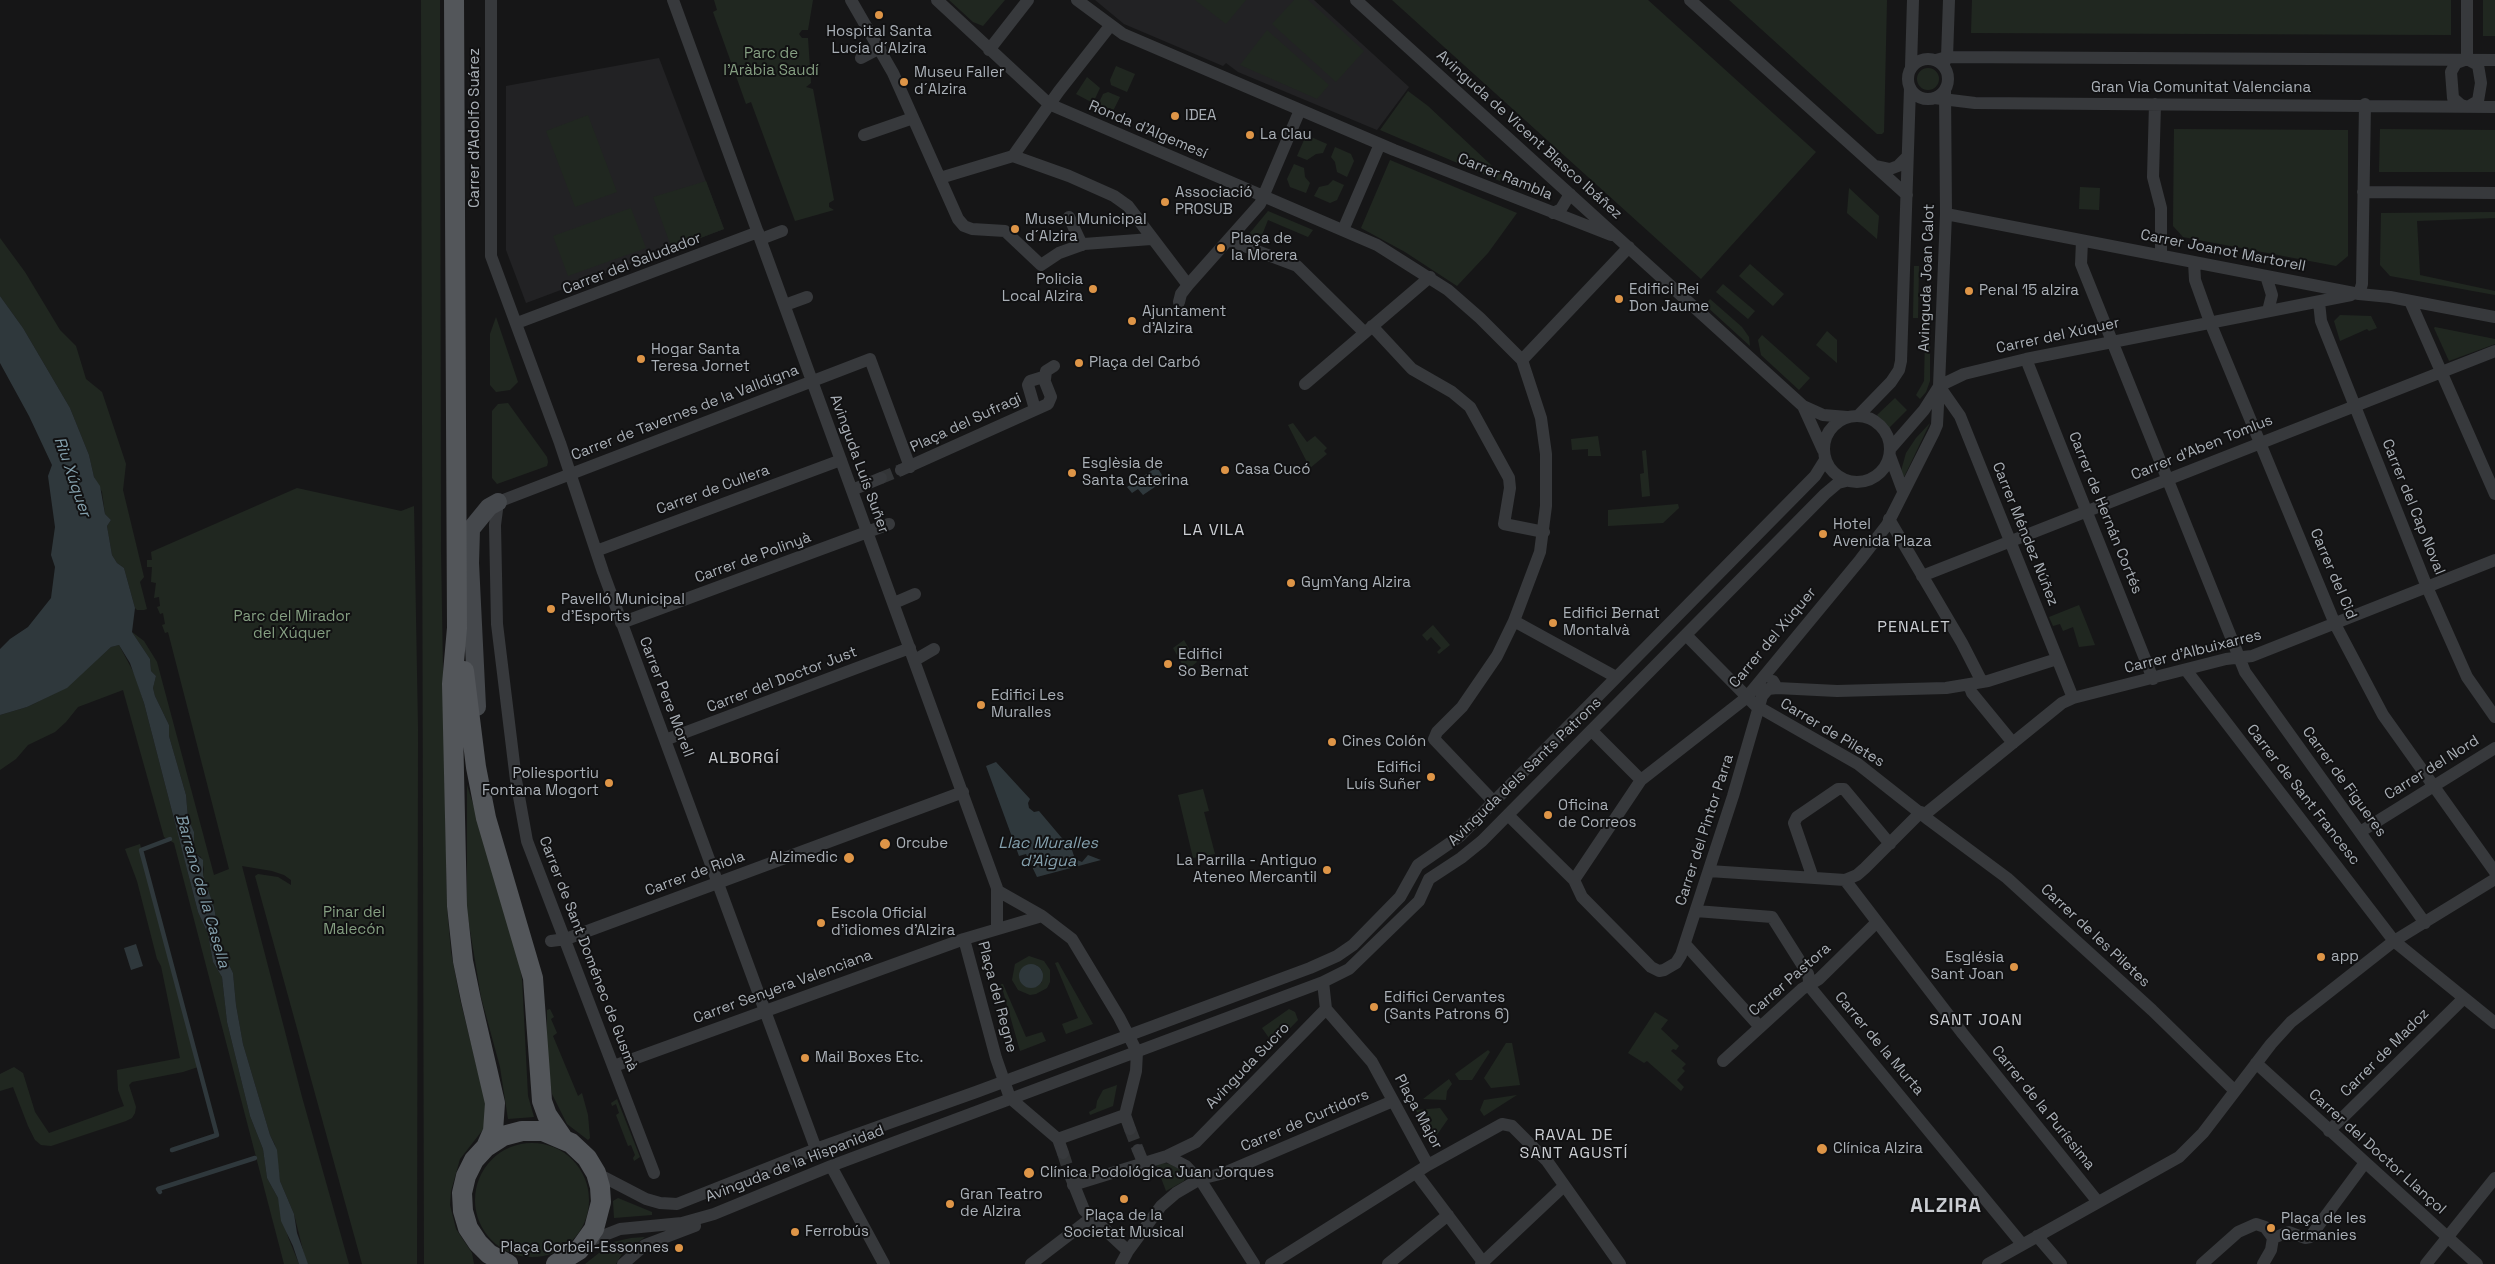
<!DOCTYPE html>
<meta charset="utf-8">
<style>
body{margin:0}
canvas{display:block;background:#161617}
</style>
<canvas width="2495" height="1264"></canvas>
<script>
const c = document.querySelector('canvas').getContext('2d');
c.lineJoin = 'round';
function fill(path, color) { c.fillStyle = color; c.fill(path, 'evenodd'); }
const poly = rows => new Path2D(rows.map(r => 'M' + r).join(''));
function trace(path, color, width, dash) { c.strokeStyle = color; c.lineWidth = width; c.lineCap = dash ? 'butt' : 'round'; c.setLineDash(dash || []); c.stroke(path); }
function drawText(font, color, halo, rows, align = 'center') {
  c.font = font + ' "Space Grotesk",sans-serif'; c.lineWidth = 4; c.setLineDash([]); c.textBaseline = 'middle'; c.strokeStyle = halo; c.fillStyle = color; for (const [text, x, y, turn = 0] of rows) {
    c.save(); c.translate(x, y); c.rotate((+turn || 0) * Math.PI / 180); c.textAlign = isNaN(turn) ? turn : align; if (halo) c.strokeText(text, 0, 0); c.fillText(text, 0, 0); c.restore();
  }
}
const built = poly([
 [1095,0,1314,0,1409,87,1377,130,1238,72,1226,63,1223,66,1124,24],
 [659,58,724,229,526,303,506,250,506,86]
]);
const green = poly([
 [421,0,440,0,441,552,447,907,451,952,460,999,487,1108,485,1127,460,1159,451,1191,450,1205,456,1229,472,1253,474,1264,424,1264],
 [714,0,813,0,808,30,802,30,799,34,802,38,808,38,811,83,806,87,813,89,834,200,829,203,829,207,834,210,795,221,751,102,746,104,713,12,717,10],
 [949,0,1005,0,983,26,973,22],
 [1195,0,1246,0,1226,24],
 [1294,0,1308,0,1364,51,1336,82,1272,24],
 [1392,0,1648,0,1816,152,1701,279],
 [1729,0,1887,0,1884,132,1882,134,1877,134],
 [1972,0,2451,0,2451,35,1971,33],
 [2483,0,2495,0,2495,36,2483,36],
 [1267,30,1329,85,1317,99,1240,65],
 [1116,66,1135,74,1127,92,1111,85,1110,80],
 '1917 79a11 11 0 1 1 22 0a11 11 0 1 1-22 0Z',
 [1087,77,1100,88,1093,103,1076,94],
 [1408,91,1428,106,1504,177,1505,181,1502,182,1380,130],
 [1108,92,1120,97,1113,111,1098,105,1103,94],
 [588,115,617,192,575,207,546,131],
 [2174,129,2348,130,2348,256,2336,266,2183,237,2173,226],
 [2380,129,2495,130,2495,172,2379,172],
 [1311,137,1327,144,1323,153,1316,154,1307,160,1297,156,1304,140],
 [1335,147,1351,154,1354,161,1347,177,1337,172,1335,162,1331,157],
 [1390,160,1517,213,1488,253,1457,286,1405,252,1361,228],
 [1294,164,1304,168,1305,177,1310,183,1306,193,1290,187,1287,179],
 [1333,180,1344,185,1337,200,1330,203,1314,196,1319,187,1328,185],
 [706,181,724,229,672,249,653,197],
 [2080,187,2100,188,2099,210,2079,209],
 [1849,188,1879,216,1877,239,1847,213],
 [631,208,646,248,568,276,553,236],
 [1268,211,1313,230,1308,237,1268,220,1258,245,1244,240],
 [2495,212,2495,218,2417,221,2420,275,2495,291,2495,295,2390,276,2380,265,2381,213],
 [0,238,25,272,60,330,76,346,86,379,102,392,126,464,123,490,144,577,140,582,147,609,144,610,137,610,135,608,124,568,117,563,112,555,107,526,111,520,105,514,102,492,94,477,89,455,70,408,23,328,0,296],
 [1750,264,1784,294,1773,306,1739,276],
 [1914,266,1919,266,1918,318,1913,318],
 [1723,284,1755,311,1748,319,1716,292],
 [1710,299,1742,327,1749,337,1750,346,1705,305],
 [2340,315,2371,316,2377,328,2369,331,2367,329,2340,341,2334,321],
 [496,317,518,382,510,390,496,392,490,385,490,334],
 [2435,327,2495,339,2495,344,2449,361,2434,328],
 [1827,331,1837,340,1837,363,1816,345],
 [1762,335,1810,378,1799,390,1761,355,1758,340],
 [1925,339,1930,339,1930,381,1926,392,1920,399,1916,395,1924,381],
 [1895,398,1907,410,1889,428,1877,415],
 [508,403,547,457,548,462,547,466,497,484,492,478,492,411,498,404],
 [1293,423,1307,442,1315,436,1327,448,1324,451,1327,454,1310,468,1288,425],
 [1930,423,1904,477,1901,471,1906,453,1916,438],
 [1598,436,1601,456,1588,456,1588,449,1572,450,1571,439],
 [1646,450,1650,496,1642,497,1640,474,1644,473,1642,451],
 [297,488,401,511,414,506,418,729,417,1264,362,1264,255,876,258,874,278,877,291,885,291,880,284,875,272,871,242,866,302,1097,349,1264,308,1264,305,1258,294,1214,280,1181,275,1145,270,1135,243,1044,236,1005,233,973,221,948,214,907,203,875,204,869,201,857,196,854,194,846,194,832,188,818,186,795,169,736,169,725,155,696,153,688,156,676,151,671,150,659,132,632,144,641,157,662,214,875,229,869,168,632,165,633,162,625,165,624,163,613,160,614,157,607,160,606,159,597,154,598,156,583,151,582,152,567,147,567,147,560,152,560,151,552],
 [1678,504,1679,508,1663,523,1608,526,1608,510],
 [2079,605,2086,622,2095,645,2079,647,2073,627,2063,631,2060,624,2053,626,2049,617],
 [1433,625,1450,645,1439,654,1437,652,1441,648,1431,637,1427,641,1422,635],
 [1184,640,1197,662,1186,671,1173,648],
 [119,645,135,675,144,703,198,912,208,934,213,962,222,977,227,1022,250,1116,263,1149,267,1178,278,1198,288,1237,299,1264,284,1264,174,843,164,837,123,690,78,707,66,722,55,732,28,745,16,759,0,770,0,715,27,707,66,688,111,647],
 [467,785,514,934,522,979,528,1096,534,1117,508,1119,500,1067,481,997,467,912],
 [1203,789,1209,811,1204,812,1215,854,1193,858,1178,795],
 [140,844,198,1067,183,1072,132,1082,129,1085,136,1107,135,1113,132,1118,126,1121,51,1146,41,1145,35,1140,28,1126,13,1087,0,1091,0,1074,14,1067,23,1073,35,1112,49,1133,124,1106,118,1090,117,1070,180,1058,161,966,157,959,137,881,125,849],
 [1029,956,1044,961,1050,970,1050,982,1047,988,1036,994,1030,995,1018,990,1012,980,1015,964],
 [1036,965,1042,970,1042,982,1036,987,1028,987,1022,983,1020,972,1025,966],
 [1058,962,1093,1024,1066,1034,1062,1024,1078,1018,1055,963],
 [1001,984,1003,984,1026,1037,1042,1032,1046,1041,1020,1051],
 [550,1009,554,1017,551,1019,557,1033,553,1036,578,1096,582,1093,588,1115,590,1138,588,1140,567,1124,552,1094,547,1064,547,1010],
 [1289,1009,1295,1012,1298,1020,1274,1045,1262,1028],
 [1655,1012,1668,1020,1661,1029,1679,1046,1676,1050,1673,1049,1671,1051,1686,1064,1682,1068,1685,1071,1677,1080,1684,1087,1681,1091,1647,1061,1644,1063,1628,1053],
 [1506,1043,1512,1043,1520,1085,1491,1088,1484,1078],
 [1488,1050,1490,1052,1472,1080,1459,1080,1455,1074],
 [1449,1079,1452,1084,1447,1091,1446,1100,1423,1099],
 [1117,1085,1113,1106,1090,1115,1089,1112,1096,1108,1097,1101,1103,1090],
 [1517,1095,1484,1116,1480,1110,1484,1100],
 [617,1099,640,1157,634,1161,633,1158,635,1155,631,1145,628,1146,616,1115,619,1113,616,1104,612,1106,611,1103],
 [1440,1108,1448,1119,1434,1139,1431,1138,1416,1110],
 '475 1200a57 57 0 1 1 114 0a57 57 0 1 1-114 0Z',
 [1155,1162,1171,1164,1179,1169,1185,1177,1184,1181,1166,1191],
 [618,1198,652,1212,652,1215,614,1218,613,1201],
 [645,1237,622,1254,616,1264,585,1264,613,1242,631,1238]
]);
const water = poly([
 [0,296,23,328,70,408,89,455,94,477,100,486,105,514,111,520,107,526,112,555,117,563,124,568,135,608,132,632,150,659,151,671,156,676,153,688,155,696,169,725,169,736,186,795,188,818,194,832,194,846,196,854,203,860,203,875,214,907,221,948,233,973,236,1005,243,1044,270,1135,277,1150,280,1181,294,1214,297,1233,308,1264,299,1264,293,1246,281,1221,278,1198,267,1178,263,1149,250,1116,227,1022,222,977,213,962,208,934,198,912,144,703,130,663,119,645,111,647,67,688,27,707,0,715,0,649,10,639,28,627,51,598,55,567,51,555,55,527,48,476,52,465,29,416,0,363],
 [1157,467,1165,480,1143,495,1138,489,1132,493,1127,487],
 [996,762,1030,799,1028,803,1029,808,1034,812,1039,811,1072,850,1075,859,1082,862,1088,855,1101,860,1037,877,1026,854,1019,856,986,766],
 [136,944,143,966,131,970,124,948],
 '1019 976a12 12 0 1 1 24 0a12 12 0 1 1-24 0Z'
]);
const stream = poly([
 [170,839,141,850,217,1135,172,1150],
 [160,1192,158,1189,255,1158]
]);
const streetTunnel = poly([
 [881,478,901,470],
 [1130,1129,1138,1150],
 [1063,1153,1070,1175]
]);
const street = poly([
 [491,0,491,256,560,443,603,572,816,1149],
 [673,0,997,888,997,929],
 [851,0,893,73,958,219,964,226,972,229,1005,231,1041,265,1059,253,1084,244,1151,239],
 [937,0,1049,104,1377,245,1448,290,1480,318,1522,360,1541,418,1546,454,1546,506,1540,552,1514,621,1497,656,1462,707,1437,732,1434,739,1493,801],
 [1077,0,1123,34,1394,150,1611,235],
 [1356,0,1803,406],
 [1690,0,1907,195],
 [989,50,1028,0],
 [861,58,880,48],
 '1908 79a20 20 0 1 1 40 0a20 20 0 1 1-40 0Z',
 [2467,59,2478,65,2481,83,2478,101,2468,107,2461,105,2453,98,2451,72,2456,63,2467,59],
 [2467,59,2467,0],
 [1936,60,1947,57,2495,60],
 [1944,63,1947,57,1949,0],
 [1911,67,1913,0],
 [1934,98,1975,103,2495,107],
 [2155,104,2153,177,2161,208,2161,256],
 [864,135,913,118],
 [1013,156,1059,91,1110,26],
 [1876,166,1890,169,1898,166,1907,157],
 [940,178,1013,156,1069,176,1114,196,1128,206,1188,285],
 [2363,192,2495,193],
 [1553,213,1561,209,1570,194],
 [1946,214,2359,294,2390,297,2495,317],
 [1069,217,1082,245],
 [1343,230,1380,144],
 [761,239,782,231],
 [1228,240,1297,266,1364,332],
 [2082,241,2081,264,2245,672,2425,923],
 [2194,262,2195,280,2210,322,2335,624,2383,715,2495,872],
 [2266,276,2272,295,2268,311],
 [2359,294,2362,284,2365,104],
 [2410,301,2495,494],
 [1179,302,1181,294,1188,285,1260,204,1300,110],
 [2319,302,2321,321,2427,587,2467,677,2495,717],
 [785,305,807,297],
 [517,323,758,232],
 [1372,326,1412,369,1452,392,1470,407,1509,478,1510,488,1504,524,1544,532],
 [2026,359,2153,679],
 [1522,360,1629,247],
 [1045,379,1046,371,1054,366],
 [1305,384,1430,277],
 [1939,386,1964,374,2026,359,2351,295],
 [1939,386,1960,416,2073,698],
 '1824 449a33 33 0 1 1 66 0a33 33 0 1 1-66 0Z',
 [1858,416,1891,382,1899,370,1901,361,1910,88],
 [1890,449,1924,410,1938,388],
 [1823,450,1803,406,1823,415,1847,417],
 [1890,456,1903,491],
 [901,470,1048,404,1051,397,1043,377,1030,381,1028,385,1035,409],
 [852,490,881,478],
 [1889,519,1962,643,1982,682],
 [596,551,841,460],
 [1922,576,2495,351],
 [894,603,915,594],
 [1514,621,1616,677],
 [621,623,889,524],
 [1686,635,1755,705,1858,764,1929,820,2007,878,2152,1010,2235,1091],
 [915,660,934,649],
 [2186,670,2394,941,2495,1023],
 [1773,681,1777,688,1837,691,1946,688,1988,681,2057,659],
 [1969,685,1972,693,2013,743],
 [1592,731,1641,780],
 [665,740,910,648],
 [1508,815,1574,880,1582,897,1651,967,1659,971,1664,970,1676,963,1681,955,1733,796,1762,696,1768,689,1777,688],
 [1924,815,2062,703,2073,698,2226,659,2252,656,2495,560],
 [2360,832,2495,748],
 [1709,871,1845,880,1963,1034,2098,1202],
 [1813,878,1794,823,1797,817,1838,789,1844,789,1890,844],
 [1574,880,1641,780,1746,698,1860,560,1887,525,1934,432,1937,425,1939,386,1946,214,1945,91],
 [1845,880,1857,875,1865,868,1921,812],
 [998,891,1042,916],
 [1696,911,1772,917,1808,974,1810,987,2022,1244],
 [551,941,566,939,963,792],
 [1685,944,1760,1027],
 [1326,1009,1372,1062,1428,1165,1502,1124,1512,1126,1547,1161,1620,1264],
 [1723,1061,1802,989,1819,979,1877,922],
 [2256,1063,2477,1264],
 [614,1066,964,939],
 [1125,1115,1130,1129],
 [2329,1131,2464,998],
 [1058,1139,1010,1098,996,1058,964,939,1042,916,1072,939,1119,1017,1137,1052,1136,1071,1125,1115],
 [1058,1139,1125,1115],
 [1058,1139,1063,1153],
 [1138,1150,1143,1162],
 [1167,1156,1186,1166,1203,1184,1254,1264],
 [831,1166,884,1264],
 [596,1173,646,1199,660,1203,677,1204,816,1149,976,1092,1310,968,1337,956,1353,945,1400,897,1418,865,1460,836,1815,476,1825,460],
 [654,1173,527,841,516,780,497,624,495,525,498,502,870,359,910,467],
 [1416,1173,1483,1262],
 [1070,1175,1084,1210,1128,1251],
 [1073,1185,1167,1156,1196,1142,1326,1009,1323,982],
 [2037,1236,2061,1264],
 [2273,1238,2289,1232,2305,1238,2310,1237,2364,1164],
 [587,1242,620,1229,682,1223,714,1214,831,1166,1323,982,1349,969,1419,901,1429,879,1461,858,1482,841,1825,494,1838,483,1846,481],
 [623,1264,645,1245,695,1226],
 [1031,1264,1091,1218],
 [1121,1264,1128,1251,1161,1206,1176,1193,1200,1179,1224,1173,1393,1101],
 [1271,1264,1428,1165],
 [1388,1264,1448,1215],
 [1481,1264,1564,1186],
 [1988,1264,2179,1157,2203,1133,2271,1044,2291,1022,2394,941,2495,879],
 [2202,1264,2238,1232,2256,1224,2265,1227,2273,1238,2271,1250,2263,1264],
 [2426,1264,2495,1178]
]);
const secondary = poly([
 [477,707,470,563,471,529,489,507,498,502]
]);
const primary = poly([
 [454,0,457,628,452,684,457,906,463,961,471,1000,495,1103,493,1131,486,1147],
 [464,671,476,767,486,818,533,978,542,1101,547,1115,562,1137],
 [508,1264,489,1254,478,1243,468,1228,463,1211,462,1193,466,1176,474,1160,486,1147,503,1136,522,1131,543,1131,571,1143,587,1158,596,1173,600,1187,601,1202,594,1229,579,1250,556,1264]
]);
const markers = [
 [879,15,5,"#de9547"],
 [904,82,5,"#de9547"],
 [1175,116,5,"#de9547"],
 [1250,135,5,"#de9547"],
 [1165,202,5,"#de9547"],
 [1015,229,5,"#de9547"],
 [1221,248,5,"#de9547"],
 [1093,289,5,"#de9547"],
 [1969,291,5,"#de9547"],
 [1619,299,5,"#de9547"],
 [1132,321,5,"#de9547"],
 [641,359,5,"#de9547"],
 [1079,363,5,"#de9547"],
 [1225,470,5,"#de9547"],
 [1072,473,5,"#de9547"],
 [1823,534,5,"#de9547"],
 [1291,583,5,"#de9547"],
 [551,609,5,"#de9547"],
 [1553,623,5,"#de9547"],
 [1168,664,5,"#de9547"],
 [981,705,5,"#de9547"],
 [1332,742,5,"#de9547"],
 [1431,777,5,"#de9547"],
 [609,783,5,"#de9547"],
 [1548,815,5,"#de9547"],
 [885,844,6,"#de9547"],
 [849,858,6,"#de9547"],
 [1327,870,5,"#de9547"],
 [821,923,5,"#de9547"],
 [2321,957,5,"#de9547"],
 [2014,967,5,"#de9547"],
 [1374,1007,5,"#de9547"],
 [805,1058,5,"#de9547"],
 [1822,1149,6,"#de9547"],
 [1029,1173,6,"#de9547"],
 [1124,1199,5,"#de9547"],
 [950,1204,5,"#de9547"],
 [2271,1228,5,"#de9547"],
 [795,1232,5,"#de9547"],
 [679,1248,5,"#de9547"]
];
const poiNames = [
 ["Hospital Santa",879,32,"center"],
 ["Lucía d´Alzira",879,49,"center"],
 ["Museu Faller",914,73],
 ["d´Alzira",914,90],
 ["IDEA",1185,116],
 ["La Clau",1260,135],
 ["Associació",1175,193],
 ["PROSUB",1175,210],
 ["Museu Municipal",1025,220],
 ["d´Alzira",1025,237],
 ["Plaça de",1231,239],
 ["la Morera",1231,256],
 ["Policia",1083,280,"right"],
 ["Local Alzira",1083,297,"right"],
 ["Edifici Rei",1629,290],
 ["Don Jaume",1629,307],
 ["Penal 15 alzira",1979,291],
 ["Ajuntament",1142,312],
 ["d'Alzira",1142,329],
 ["Hogar Santa",651,350],
 ["Teresa Jornet",651,367],
 ["Plaça del Carbó",1089,363],
 ["Esglèsia de",1082,464],
 ["Santa Caterina",1082,481],
 ["Casa Cucó",1235,470],
 ["Hotel",1833,525],
 ["Avenida Plaza",1833,542],
 ["GymYang Alzira",1301,583],
 ["Pavelló Municipal",561,600],
 ["d'Esports",561,617],
 ["Edifici Bernat",1563,614],
 ["Montalvà",1563,631],
 ["Edifici",1178,655],
 ["So Bernat",1178,672],
 ["Edifici Les",991,696],
 ["Muralles",991,713],
 ["Cines Colón",1342,742],
 ["Edifici",1421,768,"right"],
 ["Luís Suñer",1421,785,"right"],
 ["Poliesportiu",599,774,"right"],
 ["Fontana Mogort",599,791,"right"],
 ["Oficina",1558,806],
 ["de Correos",1558,823],
 ["Orcube",896,844],
 ["Alzimedic",838,858,"right"],
 ["La Parrilla - Antiguo",1317,861,"right"],
 ["Ateneo Mercantil",1317,878,"right"],
 ["Escola Oficial",831,914],
 ["d'idiomes d'Alzira",831,931],
 ["app",2331,957],
 ["Església",2004,958,"right"],
 ["Sant Joan",2004,975,"right"],
 ["Edifici Cervantes",1384,998],
 ["(Sants Patrons 6)",1384,1015],
 ["Mail Boxes Etc.",815,1058],
 ["Clínica Alzira",1833,1149],
 ["Clínica Podológica Juan Jorques",1040,1173],
 ["Gran Teatro",960,1195],
 ["de Alzira",960,1212],
 ["Plaça de la",1124,1216,"center"],
 ["Societat Musical",1124,1233,"center"],
 ["Plaça de les",2281,1219],
 ["Germanies",2281,1236],
 ["Ferrobús",805,1232],
 ["Plaça Corbeil-Essonnes",669,1248,"right"]
];
const parkNames = [
 ["Parc de",771,54],
 ["l'Aràbia Saudí",771,71],
 ["Parc del Mirador",292,617],
 ["del Xúquer",292,634],
 ["Pinar del",354,913],
 ["Malecón",354,930]
];
const streetNames = [
 ["Gran Via Comunitat Valenciana",2201,88],
 ["Carrer d'Adolfo Suárez",475,128,-90],
 ["Ronda d'Algemesí",1148,130,23],
 ["Avinguda de Vicent Blasco Ibáñez",1529,135,42],
 ["Carrer Rambla",1505,177,22],
 ["Carrer Joanot Martorell",2223,251,11],
 ["Carrer del Saludador",632,264,-21],
 ["Avinguda Joan Calot",1927,278,-88],
 ["Carrer del Xúquer",2058,336,-12],
 ["Carrer de Tavernes de la Valldigna",685,413,-21],
 ["Plaça del Sufragi",966,423,-25],
 ["Carrer d'Aben Tomlus",2202,448,-22],
 ["Avinguda Luís Suñer",859,464,70],
 ["Carrer de Cullera",713,490,-20],
 ["Carrer del Cap Noval",2413,507,68],
 ["Carrer de Hernán Cortés",2105,513,68],
 ["Carrer Méndez Núñez",2025,534,68],
 ["Carrer de Polinyà",753,558,-20],
 ["Carrer del Cid",2333,574,67],
 ["Carrer del Xúquer",1773,638,-50],
 ["Carrer d'Albuixarres",2193,652,-14],
 ["Carrer del Doctor Just",782,680,-21],
 ["Carrer Pere Morell",666,697,69],
 ["Carrer de Piletes",1832,733,31],
 ["Carrer del Nord",2432,768,-32],
 ["Avinguda dels Sants Patrons",1525,772,-44],
 ["Carrer de Figueres",2344,782,54],
 ["Carrer de Sant Francesc",2303,795,52],
 ["Carrer del Pintor Parra",1705,830,-72],
 ["Carrer de Riola",695,874,-20],
 ["Carrer de les Piletes",2095,936,43],
 ["Carrer de Sant Doménec de Gusmà",588,954,69],
 ["Carrer Pastora",1790,980,-41],
 ["Carrer Senyera Valenciana",783,987,-20],
 ["Plaça del Regne",997,997,75],
 ["Carrer de la Murta",1879,1044,50],
 ["Carrer de Madoz",2385,1053,-45],
 ["Avinguda Sucro",1248,1066,-46],
 ["Carrer de la Puríssima",2043,1108,51],
 ["Plaça Major",1418,1112,61],
 ["Carrer de Curtidors",1305,1121,-23],
 ["Carrer del Doctor Llançol",2377,1152,42],
 ["Avinguda de la Hispanidad",795,1164,-21]
];
const waterNames = [
 ["Riu Xúquer",72,477,71],
 ["Llac Muralles",1048,844],
 ["d'Aigua",1048,862],
 ["Barranc de la Casella",202,891,74]
];
const neighbourhoodNames = [
 ["LA VILA",1214,531],
 ["PENALET",1914,628],
 ["ALBORGÍ",744,759],
 ["SANT JOAN",1976,1021],
 ["RAVAL DE",1574,1136],
 ["SANT AGUSTÍ",1574,1154]
];
const districtNames = [
 ["ALZIRA",1946,1207]
];
fill(built, '#222224');
fill(green, '#202720');
fill(water, '#2f383c');
trace(stream, '#2f383c', 4.5);
trace(streetTunnel, '#333537', 12, [12, 6]);
trace(street, '#37393c', 12);
trace(secondary, '#45484c', 18);
trace(primary, '#53565a', 20);
for (const [x, y, r, color] of markers) { const dot = new Path2D(); dot.arc(x, y, r, 0, 2 * Math.PI); c.fillStyle = color; c.fill(dot); trace(dot, '#111112', 2); }
drawText('15px', '#a9afb6', '#111112', poiNames, 'left');
drawText('15px', '#859f82', '#111112', parkNames);
drawText('15px', '#a9afb6', '#111112', streetNames);
drawText('italic 16px', '#84a0ad', '#111112', waterNames);
c.letterSpacing = '1px';
drawText('16px', '#cacdd2', '#111112', neighbourhoodNames);
c.letterSpacing = '0px';
c.letterSpacing = '1px';
drawText('bold 20px', '#cacdd2', '#111112', districtNames);
c.letterSpacing = '0px';
</script>
